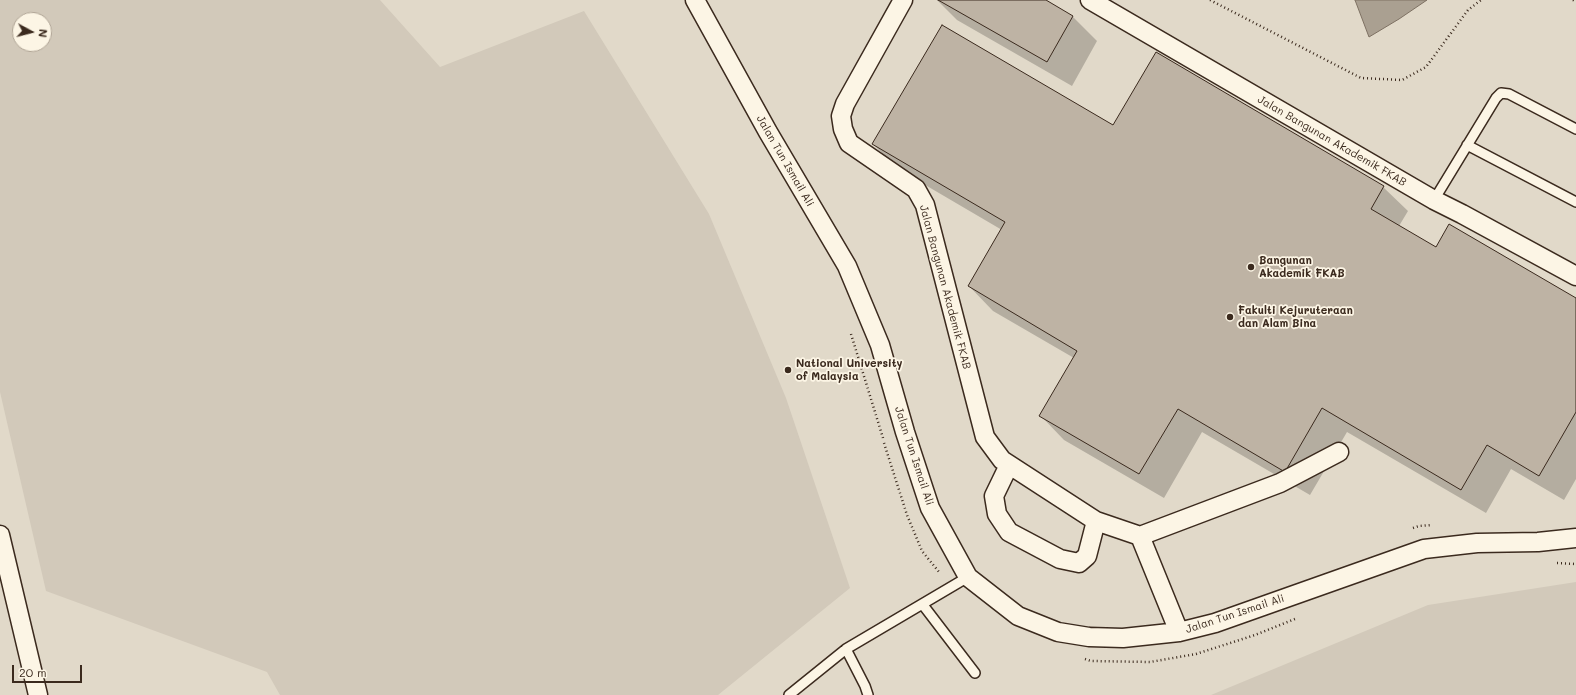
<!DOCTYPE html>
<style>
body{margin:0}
#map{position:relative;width:1576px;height:695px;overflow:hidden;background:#f0e9d9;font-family:Mali,sans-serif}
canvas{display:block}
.north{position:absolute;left:12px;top:12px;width:40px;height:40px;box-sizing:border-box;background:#fcf5e5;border:1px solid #afa495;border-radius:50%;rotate:97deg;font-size:11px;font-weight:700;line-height:16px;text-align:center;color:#3b2a1e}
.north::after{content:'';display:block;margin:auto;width:14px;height:18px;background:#3b2a1e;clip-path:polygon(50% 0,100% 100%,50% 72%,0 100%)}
.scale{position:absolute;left:12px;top:665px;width:70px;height:18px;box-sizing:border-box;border:2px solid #3b2a1e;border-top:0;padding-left:5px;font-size:12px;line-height:14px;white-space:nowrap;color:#3b2a1e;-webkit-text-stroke:3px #fcf5e5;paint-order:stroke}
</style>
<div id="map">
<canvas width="1576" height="695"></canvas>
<div class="north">N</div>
<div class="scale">20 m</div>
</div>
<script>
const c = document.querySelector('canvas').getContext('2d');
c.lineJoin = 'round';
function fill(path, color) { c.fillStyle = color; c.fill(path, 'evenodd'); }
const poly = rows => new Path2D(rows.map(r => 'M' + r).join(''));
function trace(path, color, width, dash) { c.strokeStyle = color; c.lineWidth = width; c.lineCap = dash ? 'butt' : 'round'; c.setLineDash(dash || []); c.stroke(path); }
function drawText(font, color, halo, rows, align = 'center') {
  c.font = font + ' Mali,sans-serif'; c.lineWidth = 3.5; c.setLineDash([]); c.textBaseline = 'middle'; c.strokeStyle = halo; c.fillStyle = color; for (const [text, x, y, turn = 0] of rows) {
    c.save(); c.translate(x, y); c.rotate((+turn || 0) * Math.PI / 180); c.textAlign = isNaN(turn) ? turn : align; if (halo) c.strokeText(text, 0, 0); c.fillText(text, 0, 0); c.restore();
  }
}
const built = poly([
 [0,0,1576,0,1576,695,0,695],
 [20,20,44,20,44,44,20,44]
]);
const green = poly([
 [0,0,380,0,440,67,584,11,709,214,786,398,850,588,718,695,280,695,267,672,46,591,0,392],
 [20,20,44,20,44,44,20,44],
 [1576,582,1576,695,1211,695,1428,605]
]);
const water = poly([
 [1355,0,1427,0,1399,19,1369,37,1355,0]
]);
const shadow = poly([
 [937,0,1044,0,1073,17,1097,41,1072,86,957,20],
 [1114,126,1383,187,1408,211,1399,226,1436,248,1576,299,1576,479,1564,500,1511,469,1486,513,1347,432,1310,495,1202,432,1164,498,1064,440,1040,415,1074,358,993,311,969,286,1002,230,898,169,873,144]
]);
const building = poly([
 [938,0,1046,0,1073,16,1047,62,938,0],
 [942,25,1113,125,1156,52,1384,186,1371,209,1436,247,1449,224,1576,298,1576,412,1539,476,1487,445,1461,490,1322,408,1285,472,1178,409,1139,474,1039,416,1077,351,968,286,1005,222,872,144,942,25]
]);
const path = poly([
 [1210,0,1361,78,1402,80,1426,67,1468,10,1481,0],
 [1573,0,1576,2],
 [851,334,883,438],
 [884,443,907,515,922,551,939,572],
 [1413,528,1419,526,1432,525],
 [1557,563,1576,564],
 [1085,659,1091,661,1150,662,1196,654,1255,635,1295,619]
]);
const service = poly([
 [1467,145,1576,202],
 [1434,200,1496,98,1501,93,1509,94,1576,129],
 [923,605,975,673],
 [846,649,865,686,868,695],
 [789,695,846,649,968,577]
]);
const minor = poly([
 [695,0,768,132,847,266,880,345,905,432,930,508,968,577,1018,616,1058,632,1089,637,1123,638,1179,632,1215,623,1424,549,1477,543,1538,542,1576,538],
 [903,0,845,104,841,116,843,129,849,143,916,189,925,205,985,437,1002,460,1096,521,1140,536,1179,632],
 [1090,0,1434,200,1462,214,1576,276],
 [1009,465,994,496,997,514,1009,532,1060,559,1079,563,1087,556,1096,521],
 [0,535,38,695],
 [1140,536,1280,483,1339,452]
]);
const markers = [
 [1251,267,4,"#3b2a1e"],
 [1230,317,4,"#3b2a1e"],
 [788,370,4,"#3b2a1e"]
];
const streetNames = [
 ["Jalan Bangunan Akademik FKAB",1332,141,30],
 ["Jalan Tun Ismail Ali",785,161,60],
 ["Jalan Bangunan Akademik FKAB",945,287,75],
 ["Jalan Tun Ismail Ali",914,456,72],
 ["Jalan Tun Ismail Ali",1235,614,-18]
];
const poiNames = [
 ["Bangunan",1259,261],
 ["Akademik FKAB",1259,274],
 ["Fakulti Kejuruteraan",1238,311],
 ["dan Alam Bina",1238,324],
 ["National University",796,364],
 ["of Malaysia",796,377]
];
fill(built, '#e1d9c9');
fill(green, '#d2c9ba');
fill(water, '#aaa091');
trace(water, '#7e7163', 1);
fill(shadow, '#0003');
fill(building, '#beb3a4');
trace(building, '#3b2a1e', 1);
trace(service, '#3b2a1e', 12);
trace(minor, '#3b2a1e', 21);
trace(path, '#3b2a1e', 2.5, [1, 3]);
trace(service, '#fcf5e5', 9);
trace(minor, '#fcf5e5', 18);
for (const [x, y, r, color] of markers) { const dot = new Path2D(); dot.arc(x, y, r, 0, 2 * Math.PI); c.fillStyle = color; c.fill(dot); trace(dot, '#fcf5e5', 1.5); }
drawText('11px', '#3b2a1e', '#fcf5e5', streetNames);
drawText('bold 11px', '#3b2a1e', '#fcf5e5', poiNames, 'left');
</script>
